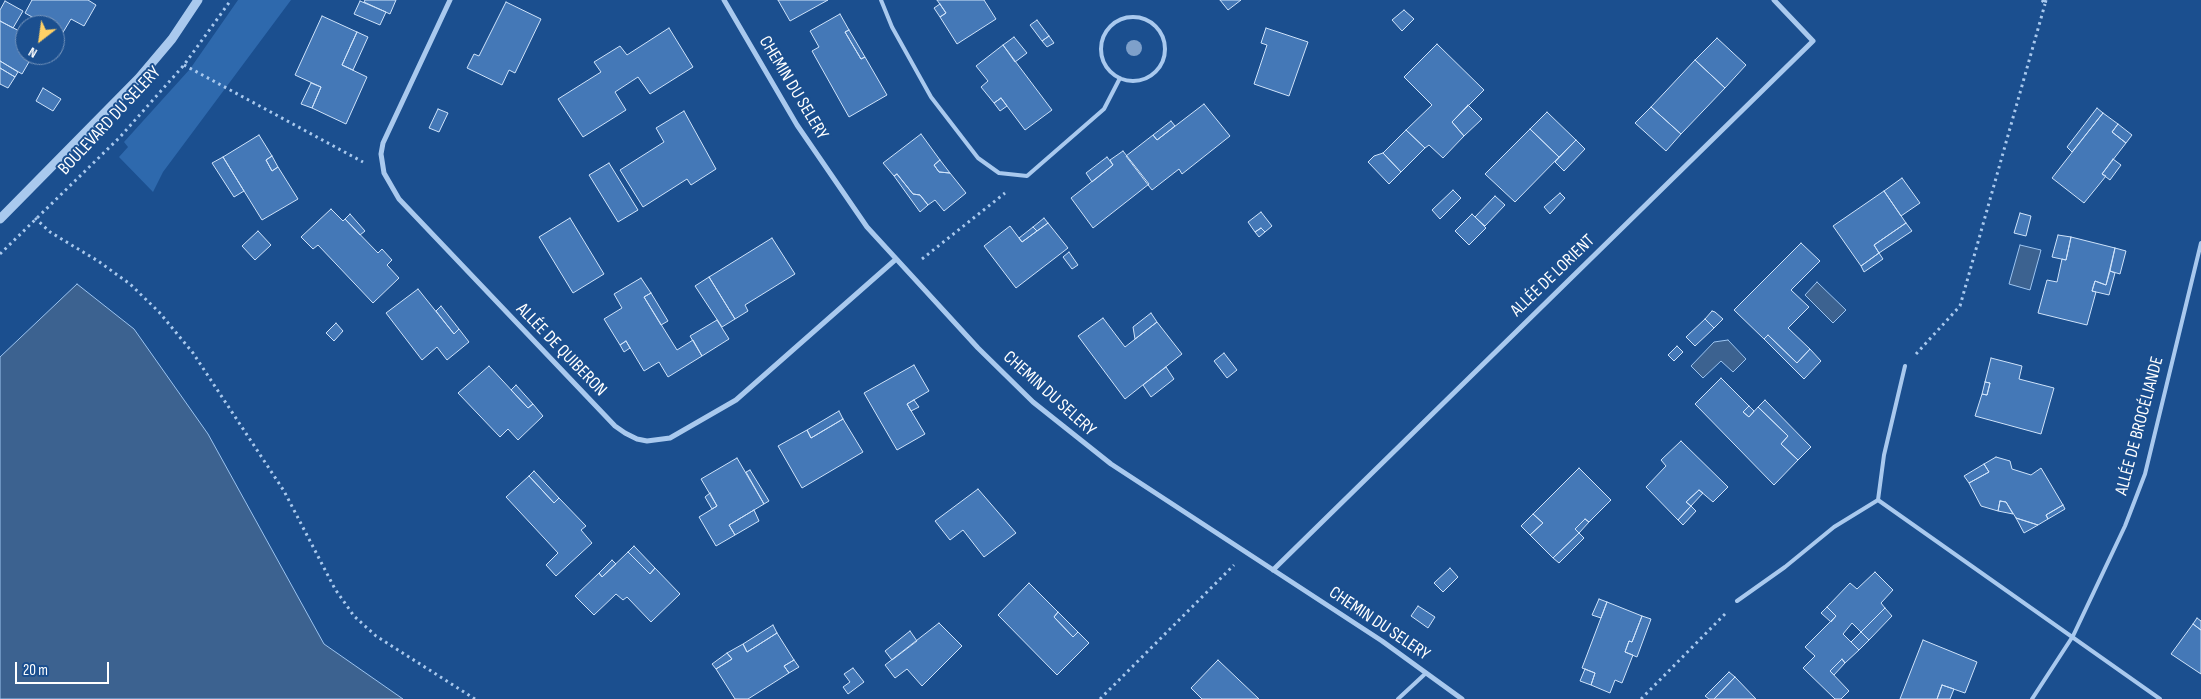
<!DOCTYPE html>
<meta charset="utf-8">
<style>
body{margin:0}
#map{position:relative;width:2201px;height:699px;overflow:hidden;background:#1b4f8f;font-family:"Sofia Sans Condensed",sans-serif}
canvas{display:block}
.north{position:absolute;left:15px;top:15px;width:50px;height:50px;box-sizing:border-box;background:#1b4f8f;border:1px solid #7695bc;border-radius:50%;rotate:210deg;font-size:14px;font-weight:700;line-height:20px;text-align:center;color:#fff}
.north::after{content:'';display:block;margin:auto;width:18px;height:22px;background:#ffd166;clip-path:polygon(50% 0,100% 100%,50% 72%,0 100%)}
.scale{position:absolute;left:15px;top:662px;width:94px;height:22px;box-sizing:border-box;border:2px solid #fff;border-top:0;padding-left:6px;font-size:15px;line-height:18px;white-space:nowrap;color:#fff;-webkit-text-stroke:4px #1b4f8f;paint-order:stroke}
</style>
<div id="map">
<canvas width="2201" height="699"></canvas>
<div class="north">N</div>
<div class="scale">20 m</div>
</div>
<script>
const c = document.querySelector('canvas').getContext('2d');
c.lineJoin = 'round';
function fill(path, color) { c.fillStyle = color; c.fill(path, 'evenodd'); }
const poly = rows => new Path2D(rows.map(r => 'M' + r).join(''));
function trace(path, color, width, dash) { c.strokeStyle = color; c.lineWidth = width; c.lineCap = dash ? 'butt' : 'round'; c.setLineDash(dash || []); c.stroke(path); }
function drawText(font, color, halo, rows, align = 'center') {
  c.font = font + ' "Sofia Sans Condensed",sans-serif'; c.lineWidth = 4; c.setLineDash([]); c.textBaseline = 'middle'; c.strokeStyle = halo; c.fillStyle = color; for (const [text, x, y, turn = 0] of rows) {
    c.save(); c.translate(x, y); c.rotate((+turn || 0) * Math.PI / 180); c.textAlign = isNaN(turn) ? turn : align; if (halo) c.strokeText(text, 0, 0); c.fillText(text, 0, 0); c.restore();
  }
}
const green = poly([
 [238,0,291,0,163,172,153,192,119,157,128,147,124,142,190,69]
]);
const water = poly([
 [2020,245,2041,250,2030,290,2009,284,2020,245],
 [1817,282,1846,310,1833,323,1805,295,1817,282],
 [77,284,134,329,208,434,324,644,403,699,0,699,0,357,77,284],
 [1728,340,1746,359,1733,372,1721,361,1703,378,1691,366,1714,342,1728,340]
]);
const building = poly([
 [32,0,88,0,96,5,84,26,71,19,62,34,55,30,55,25,46,25,25,13,32,0],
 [365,0,396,0,390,14,364,2,365,0],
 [778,0,828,0,790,21,778,0],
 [937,0,984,0,996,19,957,44,940,17,946,13,937,0],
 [1220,0,1241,0,1228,10,1220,0],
 [5,1,23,11,13,28,0,21,0,10,5,1],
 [360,1,386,12,380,25,354,14,360,1],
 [506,2,541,19,515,73,509,70,502,85,467,68,474,54,479,56,506,2],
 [940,4,946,13,940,17,934,8,940,4],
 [1404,10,1414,19,1402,31,1392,20,1404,10],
 [840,14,849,30,845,32,861,59,865,57,887,95,849,117,812,51,819,47,810,31,840,14],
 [322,16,357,32,342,65,367,77,346,124,312,108,321,87,295,75,322,16],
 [1037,20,1049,36,1042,41,1030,25,1037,20],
 [0,21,25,34,25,55,33,55,22,74,0,61,0,21],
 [669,28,693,67,650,94,638,77,615,92,626,110,583,137,558,99,601,72,594,62,620,46,627,55,669,28],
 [1266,28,1308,42,1289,96,1254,84,1267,45,1261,43,1266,28],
 [849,30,865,57,861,59,845,32,849,30],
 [357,32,368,37,353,70,342,65,357,32],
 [1049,36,1054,43,1047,47,1042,41,1049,36],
 [1014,37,1027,53,1015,62,1003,45,1014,37],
 [1717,38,1746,65,1725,88,1695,60,1717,38],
 [1437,44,1484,90,1452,122,1464,136,1443,158,1429,145,1425,148,1406,130,1432,105,1404,77,1437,44],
 [1003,45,1052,110,1025,130,1001,98,994,103,981,87,988,81,976,66,1003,45],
 [1695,60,1725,88,1681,134,1651,107,1695,60],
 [0,61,18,72,15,77,0,68,0,61],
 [0,68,15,77,8,88,0,84,0,68],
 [311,83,321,87,312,108,301,104,311,83],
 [43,88,61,99,53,111,36,101,43,88],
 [1001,98,1007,106,1000,111,994,103,1001,98],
 [1204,104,1230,136,1182,174,1179,169,1152,190,1126,156,1153,135,1157,140,1204,104],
 [1468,105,1482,119,1464,136,1452,122,1468,105],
 [1651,107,1681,134,1666,151,1635,123,1651,107],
 [2097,108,2103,113,2072,152,2067,147,2097,108],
 [438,109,448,113,439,132,429,128,438,109],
 [684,111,716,169,691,185,687,179,643,207,620,170,664,142,656,128,684,111],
 [1547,112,1576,140,1559,157,1530,129,1547,112],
 [2103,113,2118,124,2112,132,2126,143,2102,174,2106,176,2084,203,2052,178,2103,113],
 [1171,121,1175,126,1157,140,1153,135,1171,121],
 [2118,124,2132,135,2126,143,2112,132,2118,124],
 [1530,129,1559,157,1515,202,1485,174,1530,129],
 [1406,130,1425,148,1401,172,1383,153,1406,130],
 [921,134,940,160,934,165,939,172,950,173,966,193,944,211,935,200,928,205,920,195,913,194,897,174,894,176,883,163,921,134],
 [259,135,272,156,266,160,272,171,278,167,298,199,262,220,223,157,259,135],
 [1576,140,1585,149,1564,171,1555,162,1576,140],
 [1123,151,1149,184,1093,228,1071,198,1113,165,1110,160,1123,151],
 [1383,153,1401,172,1389,184,1368,162,1374,156,1383,153],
 [272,156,278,167,272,171,266,160,272,156],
 [223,157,244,191,234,197,212,163,223,157],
 [1107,157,1113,165,1092,182,1086,173,1107,157],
 [2113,159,2121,165,2110,180,2102,174,2113,159],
 [940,160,950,173,939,172,934,165,940,160],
 [609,163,638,210,618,222,589,175,609,163],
 [897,174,913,194,920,195,928,205,920,212,894,176,897,174],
 [1902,178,1920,203,1901,216,1884,191,1902,178],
 [1453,190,1461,198,1440,219,1432,210,1453,190],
 [1884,191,1906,223,1874,245,1879,253,1861,266,1833,226,1884,191],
 [1560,193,1565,198,1550,214,1544,207,1560,193],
 [1495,196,1505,205,1485,226,1475,217,1495,196],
 [331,209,343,221,345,219,378,253,382,249,392,260,387,265,399,278,373,303,318,245,313,249,301,237,331,209],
 [1261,212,1272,226,1265,232,1261,228,1255,232,1248,222,1261,212],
 [2020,213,2031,216,2026,236,2014,233,2020,213],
 [350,214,365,231,360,235,345,219,350,214],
 [1472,214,1486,228,1469,245,1455,231,1472,214],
 [570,218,604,274,573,293,539,237,570,218],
 [1044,218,1048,223,1037,231,1033,227,1044,218],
 [1048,223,1068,248,1016,288,984,246,1010,226,1022,242,1048,223],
 [1906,223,1912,231,1879,253,1874,245,1906,223],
 [1033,227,1037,231,1022,242,1019,238,1033,227],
 [1261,228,1265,232,1259,237,1255,232,1261,228],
 [258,231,271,245,255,260,242,246,258,231],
 [2058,235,2071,237,2066,260,2052,257,2058,235],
 [2071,237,2115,248,2106,285,2095,281,2092,291,2096,292,2087,325,2038,313,2047,280,2057,282,2062,259,2066,260,2071,237],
 [772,238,795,274,745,305,748,311,735,319,709,277,772,238],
 [1801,243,1820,261,1791,290,1809,307,1788,328,1810,349,1797,363,1768,335,1764,339,1734,310,1801,243],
 [2115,248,2126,251,2120,274,2110,271,2115,248],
 [1069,252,1078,265,1072,269,1063,257,1069,252],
 [1879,253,1883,259,1864,272,1861,266,1879,253],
 [2110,271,2115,273,2109,295,2092,291,2095,281,2106,285,2110,271],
 [709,277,735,319,722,327,695,286,709,277],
 [641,278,651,293,644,297,677,350,693,340,702,356,668,377,659,362,644,371,626,341,620,345,604,319,622,308,614,294,641,278],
 [418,289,454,334,459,329,469,342,447,360,437,347,422,360,386,313,418,289],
 [651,293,668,321,661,325,644,297,651,293],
 [441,306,459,329,454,334,436,311,441,306],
 [1712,311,1715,312,1723,319,1714,328,1705,319,1712,311],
 [1151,313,1157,322,1135,339,1133,327,1151,313],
 [1103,318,1125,347,1157,322,1182,354,1125,399,1078,336,1103,318],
 [1705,319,1714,328,1695,346,1686,337,1705,319],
 [717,320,729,339,702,356,690,336,717,320],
 [336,323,343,331,334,341,326,333,336,323],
 [1768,335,1797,363,1810,349,1821,361,1804,379,1764,339,1768,335],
 [626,341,630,348,624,352,620,345,626,341],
 [1677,346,1683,352,1674,361,1668,355,1677,346],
 [1224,353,1237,370,1227,378,1214,361,1224,353],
 [1991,358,2022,366,2019,379,2054,388,2041,434,1975,416,1982,394,1987,395,1990,383,1985,382,1991,358],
 [914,365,929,391,907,404,925,434,897,450,864,393,914,365],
 [489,366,528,408,533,404,543,416,518,440,508,429,500,437,458,393,489,366],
 [1166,367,1174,379,1151,397,1143,385,1166,367],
 [1721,378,1749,406,1743,412,1749,417,1758,407,1788,436,1781,444,1798,460,1774,485,1695,404,1721,378],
 [1985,382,1990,383,1987,395,1982,394,1985,382],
 [516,385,533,404,528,408,511,390,516,385],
 [914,400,919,407,911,411,907,404,914,400],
 [1765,400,1811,447,1798,460,1781,444,1788,436,1758,407,1765,400],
 [1749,406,1754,411,1749,417,1743,412,1749,406],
 [839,411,843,419,811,438,807,430,839,411],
 [843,419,863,452,802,488,778,446,807,430,811,438,843,419],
 [1681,441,1728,487,1713,502,1699,490,1686,502,1691,506,1678,520,1646,487,1666,466,1661,460,1681,441],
 [1996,457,2010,461,2012,469,2031,475,2041,468,2063,505,2046,515,2048,519,2038,525,2016,518,2006,502,2000,501,1998,511,1981,506,1969,483,1989,472,1984,464,1996,457],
 [737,458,764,504,729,525,735,535,716,546,699,517,717,506,701,479,737,458],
 [1984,464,1989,472,1969,483,1964,476,1984,464],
 [1579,468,1611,500,1589,522,1585,519,1575,529,1579,533,1553,558,1530,535,1543,523,1533,514,1579,468],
 [750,470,769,501,764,504,746,472,750,470],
 [534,471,559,498,554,503,529,476,534,471],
 [529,476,554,503,559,498,586,526,581,530,592,543,556,576,546,565,558,553,506,497,529,476],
 [978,489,1016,533,984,557,963,530,950,540,935,521,978,489],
 [1699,490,1703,493,1691,506,1686,502,1699,490],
 [710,493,717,506,712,509,705,497,710,493],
 [2000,501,2006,502,2013,514,1998,511,2000,501],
 [2063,505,2065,509,2048,519,2046,515,2063,505],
 [1691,506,1696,511,1683,525,1678,520,1691,506],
 [754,510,759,521,735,535,729,525,754,510],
 [1533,514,1543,523,1530,535,1521,526,1533,514],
 [2016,518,2038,525,2024,533,2016,518],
 [1585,519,1589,522,1579,533,1575,529,1585,519],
 [1579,533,1584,538,1559,563,1553,558,1579,533],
 [634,546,655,568,650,574,628,552,634,546],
 [628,552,650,574,655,568,680,594,651,622,627,597,623,600,616,594,594,615,575,596,599,573,602,577,628,552],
 [612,560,616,564,602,577,599,573,612,560],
 [1450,568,1458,577,1443,592,1434,583,1450,568],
 [1875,572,1893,590,1881,603,1885,608,1861,632,1852,623,1843,634,1859,650,1845,663,1842,659,1830,671,1849,691,1841,699,1835,699,1803,668,1815,656,1805,647,1836,616,1827,607,1850,583,1857,589,1875,572],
 [1029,583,1058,612,1054,617,1073,637,1078,632,1089,643,1057,675,998,615,1029,583],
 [1599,599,1607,602,1601,618,1592,615,1599,599],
 [1607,602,1642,616,1632,642,1629,641,1625,652,1633,655,1622,683,1615,680,1610,693,1591,685,1595,673,1582,668,1607,602],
 [1418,606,1435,617,1428,628,1411,616,1418,606],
 [1827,607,1836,616,1831,622,1821,613,1827,607],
 [1885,608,1892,616,1869,640,1861,632,1885,608],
 [1058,612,1078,632,1073,637,1054,617,1058,612],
 [1642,616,1651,619,1637,657,1625,652,1629,641,1632,642,1642,616],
 [2197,618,2201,621,2201,630,2193,624,2197,618],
 [939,623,962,646,922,686,907,669,895,678,885,665,939,623],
 [2193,624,2201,630,2201,674,2171,654,2193,624],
 [773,625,777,633,747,652,743,644,773,625],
 [910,631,917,641,892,660,885,651,910,631],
 [1861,632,1869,640,1859,650,1851,642,1861,632],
 [777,633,794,660,784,666,789,673,748,699,735,699,716,669,732,659,727,653,743,644,747,652,777,633],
 [1923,640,1977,662,1965,693,1942,685,1937,699,1900,699,1923,640],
 [727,653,732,659,716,669,712,664,727,653],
 [1842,659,1845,663,1834,675,1830,671,1842,659],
 [794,660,799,667,789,673,784,666,794,660],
 [1218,660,1259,699,1202,699,1191,688,1218,660],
 [853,668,864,682,848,694,843,687,850,682,844,674,853,668],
 [1585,669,1595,673,1591,685,1580,681,1585,669],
 [1729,672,1735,677,1714,699,1709,699,1705,696,1729,672],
 [1735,677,1756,699,1714,699,1735,677],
 [1942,685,1954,689,1950,699,1937,699,1942,685]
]);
const path = poly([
 [2042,0,2045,4,2046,0],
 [184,65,363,162],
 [35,218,50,232,98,261,130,284,159,312,193,353,284,491,335,589,354,616,376,636,475,699],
 [0,254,120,137,184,65,231,0],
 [922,259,1005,193],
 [1916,354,1960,306,2045,4],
 [1100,699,1234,565],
 [1641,699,1725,614]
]);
const service = poly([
 [881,0,892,27,931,97,978,158,999,173,1027,176,1104,109,1120,78],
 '1101 49a32 32 0 1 1 64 0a32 32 0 1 1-64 0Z',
 [1878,500,1884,455,1905,366],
 [1737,601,1785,567,1834,527,1878,500,2160,699],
 [1398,699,1426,673],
 [2032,699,2073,636,2125,526,2145,474,2201,243]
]);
const minor = poly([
 [450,0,383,143,381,154,384,173,399,199,615,426,625,433,637,439,647,441,670,438,736,400,895,260],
 [724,0,797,125,867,227,978,348,1033,402,1111,464,1382,641,1462,699],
 [1273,570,1813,41,1774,0]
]);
const tertiary = poly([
 [0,219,139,78,172,39,198,0]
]);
const trees = [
 [1134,48]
];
const streetNames = [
 ["CHEMIN DU SELERY",793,88,59],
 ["BOULEVARD DU SELERY",110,121,-47],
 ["ALLÉE DE LORIENT",1553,276,-44],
 ["ALLÉE DE QUIBERON",561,350,46],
 ["CHEMIN DU SELERY",1049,394,42],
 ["ALLÉE DE BROCÉLIANDE",2140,426,-75],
 ["CHEMIN DU SELERY",1379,624,34]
];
fill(green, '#2e69ad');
fill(water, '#3c6290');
trace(water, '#9cc4f0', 1);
fill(building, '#4478b7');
trace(building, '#cfe3fa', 1);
trace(path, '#a9c9ee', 3, [2.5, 4]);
trace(service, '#a9c9ee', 4);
trace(minor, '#a9c9ee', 5);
trace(tertiary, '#a9c9ee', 9);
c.fillStyle = '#7ea0ca';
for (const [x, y] of trees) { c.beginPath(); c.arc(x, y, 8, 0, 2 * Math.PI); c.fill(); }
drawText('18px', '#fff', '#1b4f8f', streetNames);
</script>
